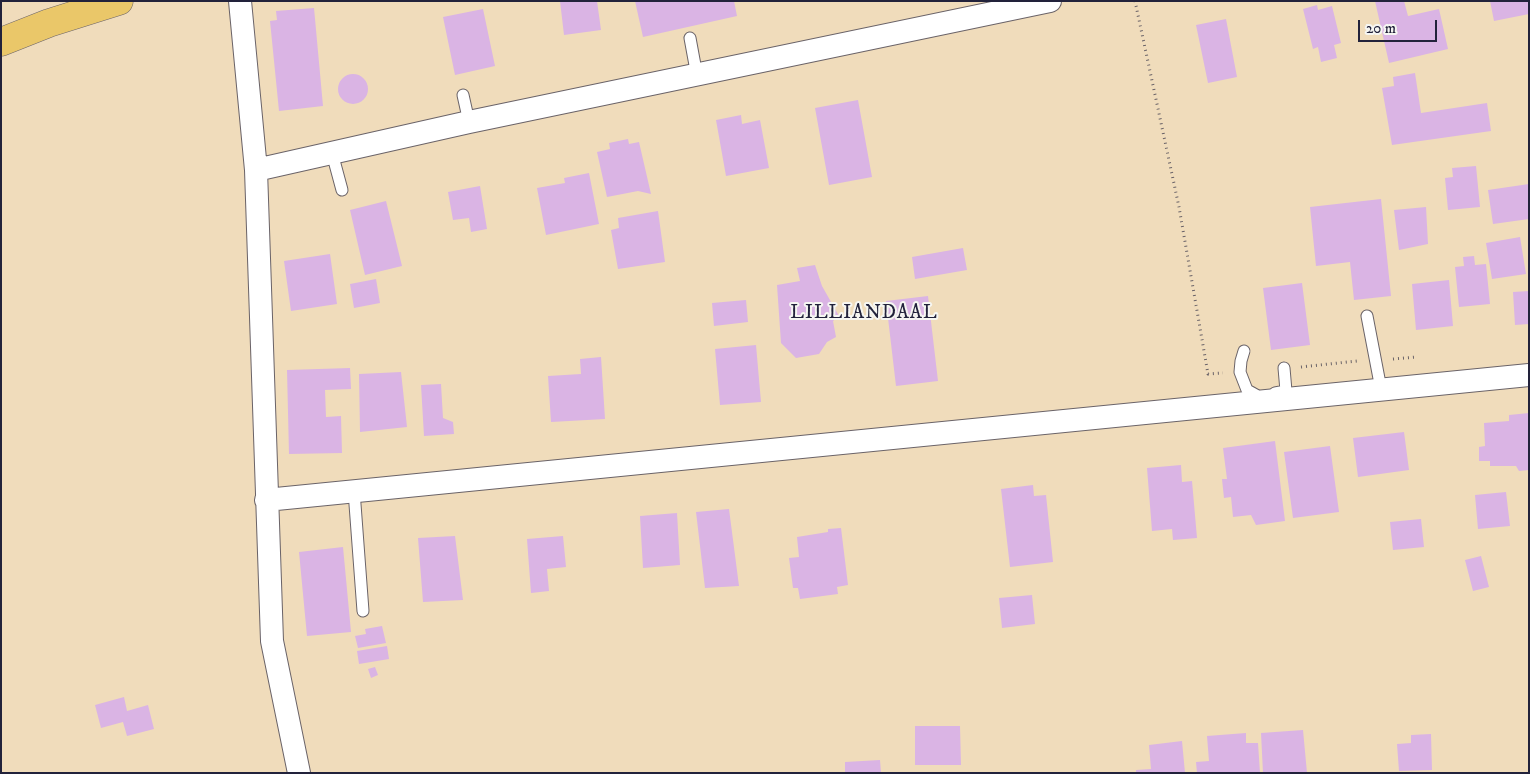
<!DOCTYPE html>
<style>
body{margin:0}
#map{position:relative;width:1530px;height:774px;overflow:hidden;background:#f0dcbb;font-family:"IM FELL DW Pica",serif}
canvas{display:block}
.frame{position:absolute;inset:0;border:2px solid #22223b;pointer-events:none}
.scale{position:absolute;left:1358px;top:20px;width:79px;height:22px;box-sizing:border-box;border:2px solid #22223b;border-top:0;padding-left:6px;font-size:15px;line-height:18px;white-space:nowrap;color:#22223b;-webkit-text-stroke:4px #f6f6f2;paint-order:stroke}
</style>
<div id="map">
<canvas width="1530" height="774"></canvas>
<div class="frame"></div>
<div class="scale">20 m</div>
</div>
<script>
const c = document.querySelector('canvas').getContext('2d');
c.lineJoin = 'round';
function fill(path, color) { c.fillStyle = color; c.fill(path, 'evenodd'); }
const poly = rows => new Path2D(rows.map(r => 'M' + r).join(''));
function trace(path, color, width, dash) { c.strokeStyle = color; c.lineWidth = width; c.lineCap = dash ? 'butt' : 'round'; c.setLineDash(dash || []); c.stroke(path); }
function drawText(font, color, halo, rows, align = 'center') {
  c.font = font + ' "IM FELL DW Pica",serif'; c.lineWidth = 4; c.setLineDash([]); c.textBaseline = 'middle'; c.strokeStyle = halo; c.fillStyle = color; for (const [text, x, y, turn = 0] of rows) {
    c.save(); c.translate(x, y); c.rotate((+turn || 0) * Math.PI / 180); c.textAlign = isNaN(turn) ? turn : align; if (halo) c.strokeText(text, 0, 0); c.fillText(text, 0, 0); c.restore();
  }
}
const building = poly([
 [560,1,597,1,601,30,564,35],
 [635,1,734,1,737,16,643,37],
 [1375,1,1404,1,1408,16,1439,9,1448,49,1389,63],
 [1490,1,1529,1,1529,14,1494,21],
 [1317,5,1318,10,1332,6,1341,43,1334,45,1337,58,1321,62,1318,47,1313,49,1303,9],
 [314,8,323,106,279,111,270,21,277,20,276,11],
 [483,9,495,66,455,75,443,17],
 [1226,19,1237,77,1208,83,1196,25],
 [1415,73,1421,113,1487,103,1491,131,1392,145,1382,88,1394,86,1393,77],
 '338 89a15 15 0 1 1 30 0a15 15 0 1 1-30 0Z',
 [858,100,872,177,829,185,815,108],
 [741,115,742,124,760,120,769,168,726,176,716,120],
 [628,139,629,144,639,142,651,194,638,191,607,197,597,152,610,149,609,143],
 [1476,166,1480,207,1448,210,1445,178,1453,177,1452,168],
 [589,173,599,224,546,235,537,188,565,183,564,178],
 [1529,184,1529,219,1493,224,1488,190],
 [480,186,487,229,471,232,469,218,453,220,448,192],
 [1381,199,1391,296,1354,300,1350,262,1316,266,1310,207],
 [386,201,402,266,365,275,350,210],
 [1426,207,1428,244,1399,250,1394,210],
 [658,211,665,262,618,269,611,230,619,228,618,218],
 [1520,237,1526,274,1492,279,1486,243],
 [963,248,967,270,915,279,912,257],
 [330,254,337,304,291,311,284,261],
 [1474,256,1475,265,1486,264,1490,304,1459,307,1455,267,1464,266,1463,257],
 [815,265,822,286,839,316,833,321,836,337,827,342,819,354,796,358,781,343,777,285,800,281,797,268],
 [376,279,380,303,354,308,350,284],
 [1449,280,1453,326,1416,330,1412,284],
 [1302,283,1310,345,1271,350,1263,288],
 [1529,291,1529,324,1515,325,1513,292],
 [928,296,938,381,896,386,886,301],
 [746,300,748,322,714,326,712,303],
 [756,345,761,402,720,405,715,349],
 [601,357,605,419,551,422,548,376,581,374,580,359],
 [350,368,351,389,325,390,326,417,341,416,342,453,289,454,287,370],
 [401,372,407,427,360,432,359,374],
 [441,384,443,418,453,422,454,434,424,436,421,385],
 [1529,413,1529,470,1519,471,1516,466,1490,466,1490,461,1479,461,1479,447,1485,446,1484,423,1509,421,1509,415],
 [1404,432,1409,470,1358,477,1353,438],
 [1275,441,1285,521,1256,525,1251,515,1233,517,1231,497,1224,498,1222,479,1227,479,1223,448],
 [1330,446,1339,512,1293,518,1284,452],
 [1181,465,1182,482,1192,481,1197,538,1173,540,1172,529,1152,531,1147,468],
 [1033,485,1034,496,1046,495,1053,562,1010,567,1001,489],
 [1506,492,1510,526,1478,529,1475,495],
 [729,509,739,586,705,588,696,512],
 [677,513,680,565,643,568,640,516],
 [1421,519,1424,547,1393,550,1390,522],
 [841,528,848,585,837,587,838,594,800,599,798,588,793,588,789,558,799,557,797,537,828,532,828,529],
 [455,536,463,600,423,602,418,538],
 [563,536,566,567,547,569,549,591,531,593,527,539],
 [343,547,351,632,307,636,299,552],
 [1481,556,1489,587,1473,591,1465,560],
 [1032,595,1035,624,1002,628,999,598],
 [382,626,386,643,358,648,355,636,366,634,365,629],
 [387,646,389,659,359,664,357,651],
 [375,667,378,675,371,678,368,669],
 [124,697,127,711,148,705,154,729,127,736,123,722,101,728,95,705],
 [915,726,960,726,961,765,915,765],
 [1303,730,1307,773,1263,773,1261,733],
 [1246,733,1246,743,1258,743,1260,773,1197,773,1196,762,1209,761,1207,736],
 [1431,734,1432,770,1399,771,1397,744,1411,743,1411,735],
 [1182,741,1185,773,1136,773,1136,770,1151,769,1149,745],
 [880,760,881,773,845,773,845,762]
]);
const path = poly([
 [1135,1,1179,207,1208,374,1223,373],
 [1393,359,1417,357],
 [1301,367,1357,361]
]);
const lane = poly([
 [690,38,697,76],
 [463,95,469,122],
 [332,153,342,190],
 [1367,316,1381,389],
 [1244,351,1241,361,1240,372,1247,390,1256,395,1256,401],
 [1275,393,1286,391,1284,368],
 [354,491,363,611]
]);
const street = poly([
 [240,1,256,170,272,641,299,773],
 [256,170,469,122,1050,1],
 [266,500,1529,375]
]);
const primary = poly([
 [1,42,49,23,119,1]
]);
const neighbourhoodNames = [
 ["LILLIANDAAL",864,314]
];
fill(building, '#dab4e4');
trace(lane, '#6a6368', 13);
trace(street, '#6a6368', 24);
trace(primary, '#6a6368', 29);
trace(path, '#6a6368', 3, [1, 4]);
trace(lane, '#fff', 11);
trace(street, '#fff', 22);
trace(primary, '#eac769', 28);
c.letterSpacing = '1px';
drawText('19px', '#22223b', '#f6f6f2', neighbourhoodNames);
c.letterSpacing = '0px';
</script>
